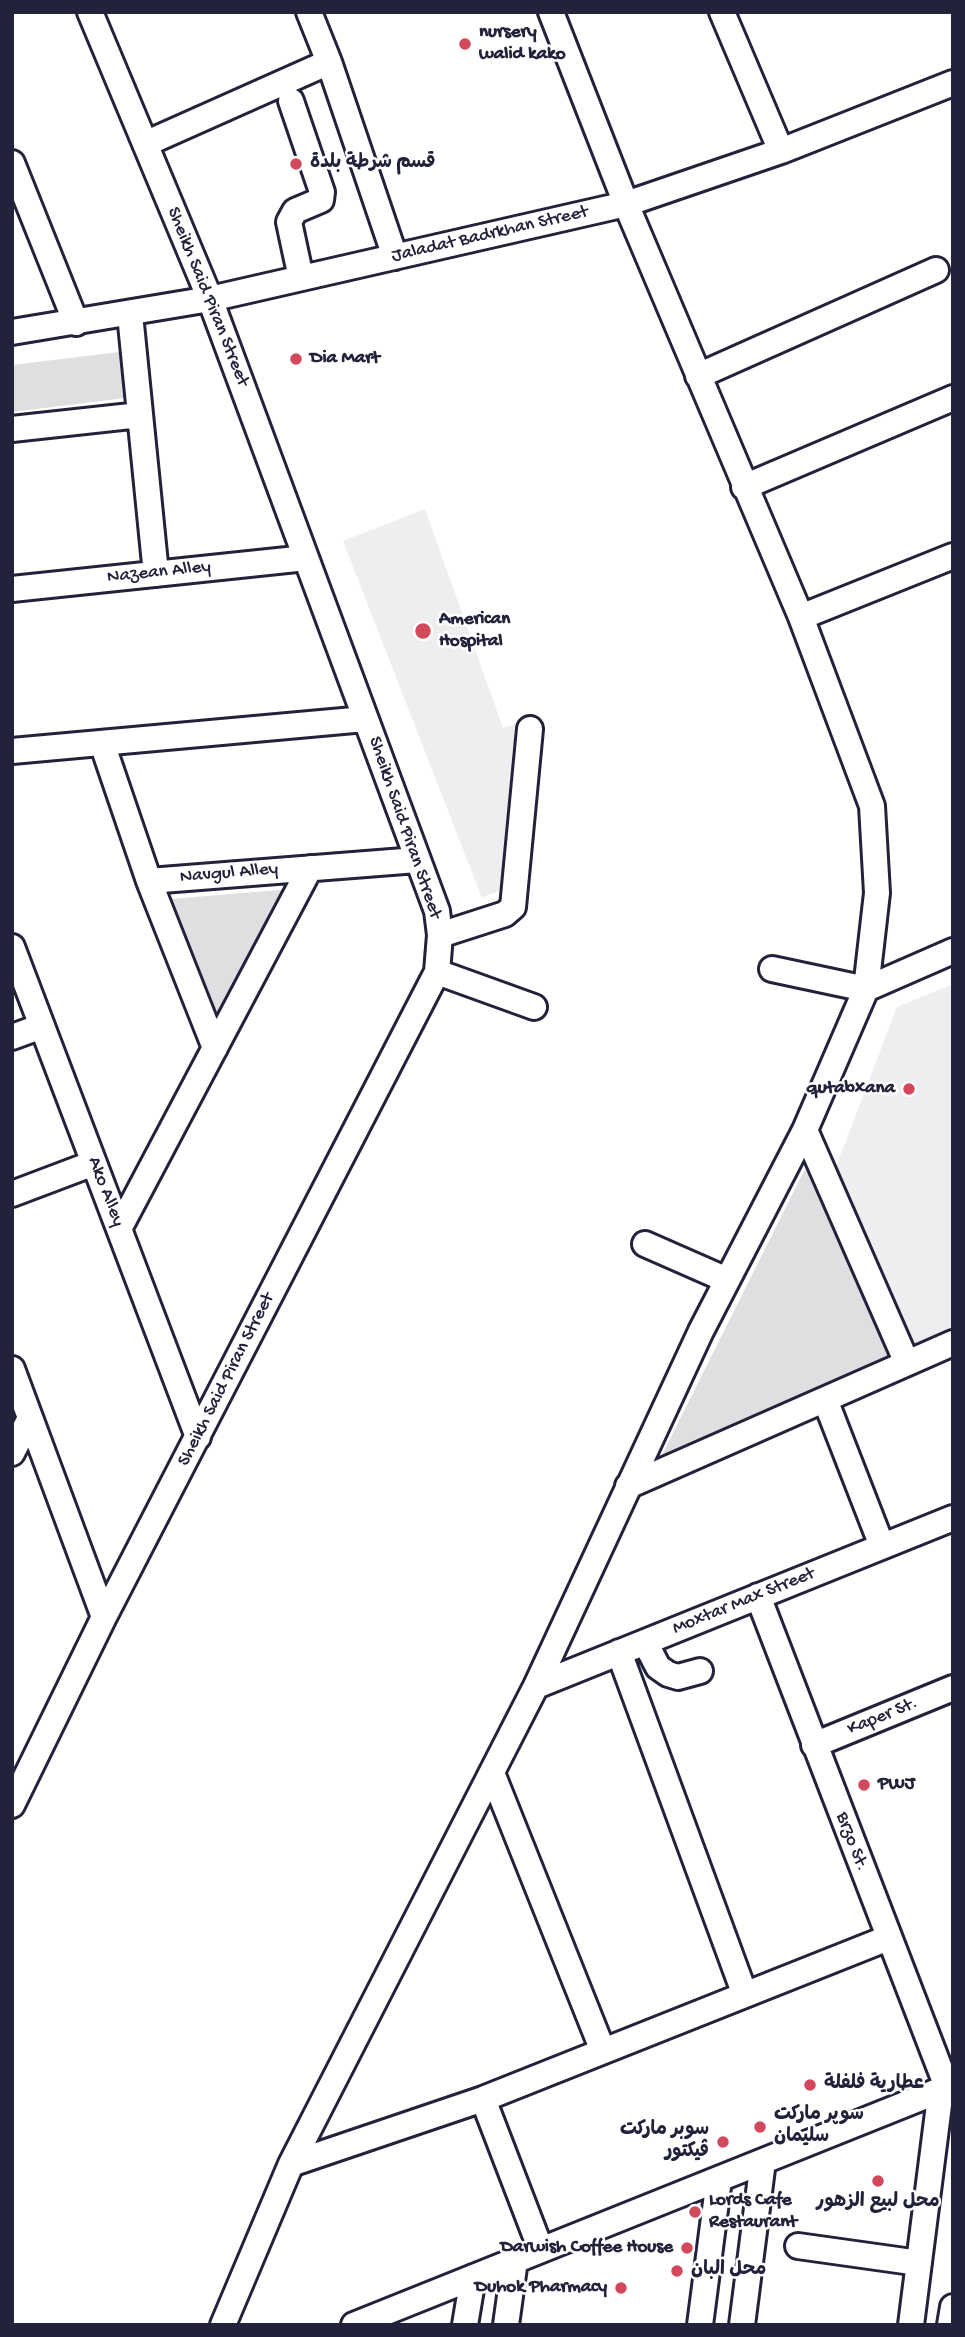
<!DOCTYPE html>
<meta charset="utf-8">
<style>
body{margin:0}
#map{position:relative;width:965px;height:2337px;overflow:hidden;background:#fff;font-family:"Gochi Hand",sans-serif}
canvas{display:block}
.frame{position:absolute;inset:0;border:14px solid #22223b;pointer-events:none}
</style>
<div id="map">
<canvas width="965" height="2337"></canvas>
<div class="frame"></div>
</div>
<script>
const c = document.querySelector('canvas').getContext('2d');
c.lineJoin = 'round';
function fill(path, color) { c.fillStyle = color; c.fill(path, 'evenodd'); }
const poly = rows => new Path2D(rows.map(r => 'M' + r).join(''));
function trace(path, color, width, dash) { c.strokeStyle = color; c.lineWidth = width; c.lineCap = dash ? 'butt' : 'round'; c.setLineDash(dash || []); c.stroke(path); }
function drawText(font, color, halo, rows, align = 'center') {
  c.font = font + ' "Gochi Hand","Playpen Sans Arabic",sans-serif'; c.lineWidth = 5; c.setLineDash([]); c.textBaseline = 'middle'; c.strokeStyle = halo; c.fillStyle = color; for (const [text, x, y, turn = 0] of rows) {
    c.save(); c.translate(x, y); c.rotate((+turn || 0) * Math.PI / 180); c.textAlign = isNaN(turn) ? turn : align; if (halo) c.strokeText(text, 0, 0); c.fillText(text, 0, 0); c.restore();
  }
}
const built = poly([
 [425,509,503,728,521,722,508,887,482,898,343,541],
 [953,984,953,1338,909,1356,834,1172,897,1007]
]);
const green = poly([
 [119,352,125,398,12,412,12,365],
 [290,889,217,1020,171,899],
 [809,1161,894,1360,657,1465]
]);
const minor = poly([
 [309,12,329,62,395,257],
 [722,12,781,151],
 [291,101,322,192,321,200,295,211,289,222,301,278],
 [145,144,329,62],
 [12,163,76,323],
 [130,314,156,574],
 [12,332,210,299,626,204,781,151,953,83],
 [698,376,936,270],
 [12,429,140,415],
 [744,487,953,398],
 [12,589,306,558],
 [801,617,953,556],
 [102,743,149,881,215,1048],
 [12,751,365,719],
 [149,881,417,860],
 [440,935,505,914,513,907,530,729],
 [12,947,198,1437],
 [772,969,866,989,953,951],
 [437,972,534,1007],
 [12,1037,42,1026],
 [805,1130,907,1363],
 [12,1194,94,1163],
 [119,1229,310,868],
 [645,1244,727,1280],
 [12,1369,104,1617],
 [826,1402,882,1546],
 [12,1453,30,1418],
 [628,1486,953,1343],
 [758,1596,947,2087],
 [645,1642,658,1667,668,1674,678,1677,700,1671],
 [619,1652,745,1995],
 [536,1686,953,1518],
 [814,1745,953,1688],
 [492,1773,603,2051],
 [12,1805,104,1617,437,972,440,935,437,911,210,299,90,12],
 [483,2099,541,2250],
 [291,2164,483,2099,888,1938],
 [798,2246,919,2263],
 [223,2325,291,2164,536,1686,701,1331,805,1130,866,989,877,893,872,806,801,617,626,204,551,12],
 [354,2325,953,2085],
 [465,2325,473,2277],
 [506,2325,515,2260],
 [700,2325,719,2179],
 [742,2325,763,2161],
 [911,2325,941,2089],
 [950,2325,953,2307]
]);
const markers = [
 [465,44,7,"#d1495b"],
 [296,164,7,"#d1495b"],
 [296,359,7,"#d1495b"],
 [423,631,9,"#d1495b"],
 [909,1089,7,"#d1495b"],
 [864,1785,7,"#d1495b"],
 [810,2085,7,"#d1495b"],
 [760,2127,7,"#d1495b"],
 [723,2142,7,"#d1495b"],
 [878,2181,7,"#d1495b"],
 [695,2212,7,"#d1495b"],
 [687,2248,7,"#d1495b"],
 [677,2271,7,"#d1495b"],
 [621,2288,7,"#d1495b"]
];
const poiNames = [
 ["nursery",479,33],
 ["walid kako",479,55],
 ["قسم شرطة بلدة",310,164],
 ["Dia Mart",310,359],
 ["American",439,620],
 ["Hospital",439,642],
 ["qutabxana",895,1089,"right"],
 ["PWJ",878,1785],
 ["عطارية فلفلة",824,2085],
 ["سوپر ماركت",774,2116],
 ["سليمان",774,2138],
 ["سوبر ماركت",709,2131,"right"],
 ["ڤيكتور",709,2153,"right"],
 ["Lords Cafe",709,2201],
 ["Restaurant",709,2223],
 ["محل لبيع الزهور",878,2203,"center"],
 ["Darwish Coffee House",673,2248,"right"],
 ["محل البان",691,2271],
 ["Duhok Pharmacy",607,2288,"right"]
];
const streetNames = [
 ["Jaladat Badrkhan Street",490,235,-13],
 ["Sheikh Said Piran Street",207,297,68],
 ["Nazean Alley",159,573,-6],
 ["Sheikh Said Piran Street",404,828,71],
 ["Navgul Alley",229,874,-5],
 ["Ako Alley",105,1192,69],
 ["Sheikh Said Piran Street",227,1380,-63],
 ["Moxtar Max Street",744,1602,-22],
 ["Kaper St.",883,1717,-22],
 ["Brzo St.",851,1842,69]
];
fill(built, '#eeeef1');
fill(green, '#dfdfe2');
trace(minor, '#22223b', 30);
trace(minor, '#fff', 24);
for (const [x, y, r, color] of markers) { const dot = new Path2D(); dot.arc(x, y, r, 0, 2 * Math.PI); c.fillStyle = color; c.fill(dot); trace(dot, '#fff', 2.5); }
drawText('bold 19px', '#22223b', '#fff', poiNames, 'left');
drawText('19px', '#22223b', '#fff', streetNames);
</script>
